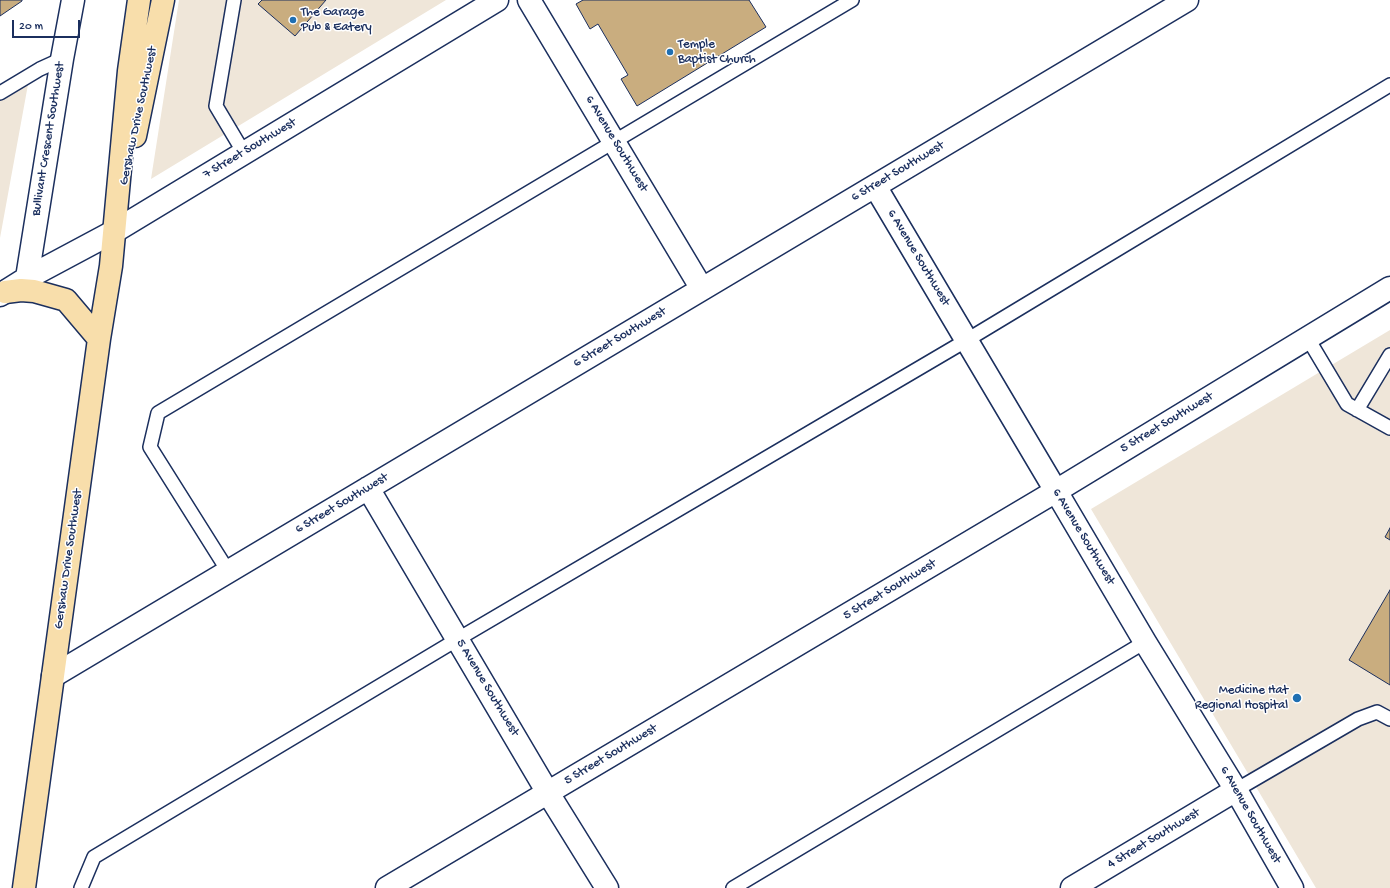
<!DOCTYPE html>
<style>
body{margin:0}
#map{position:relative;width:1390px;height:888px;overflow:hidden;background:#fff;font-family:"Gochi Hand",sans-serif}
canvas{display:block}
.scale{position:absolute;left:12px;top:20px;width:68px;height:18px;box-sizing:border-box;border:2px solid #1b2f5e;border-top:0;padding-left:5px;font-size:12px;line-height:14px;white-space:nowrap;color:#1b2f5e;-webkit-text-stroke:3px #fff;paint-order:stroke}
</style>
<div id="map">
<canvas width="1390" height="888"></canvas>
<div class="scale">20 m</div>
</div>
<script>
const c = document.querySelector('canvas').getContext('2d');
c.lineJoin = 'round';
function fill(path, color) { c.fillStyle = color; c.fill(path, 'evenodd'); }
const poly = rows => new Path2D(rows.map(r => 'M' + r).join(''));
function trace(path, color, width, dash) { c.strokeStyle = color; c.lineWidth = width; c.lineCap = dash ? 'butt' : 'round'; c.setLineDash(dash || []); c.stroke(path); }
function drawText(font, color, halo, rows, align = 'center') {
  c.font = font + ' "Gochi Hand",sans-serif'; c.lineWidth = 3; c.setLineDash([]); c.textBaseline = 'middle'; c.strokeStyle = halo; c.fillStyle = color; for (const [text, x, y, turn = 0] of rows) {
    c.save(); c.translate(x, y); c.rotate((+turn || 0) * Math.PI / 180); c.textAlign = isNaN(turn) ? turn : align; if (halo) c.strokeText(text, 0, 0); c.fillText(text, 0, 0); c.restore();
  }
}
const built = poly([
 [179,0,446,0,151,179],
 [31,68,0,238,0,87],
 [1390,330,1390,888,1316,888,1091,509]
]);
const building = poly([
 [0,0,22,0,22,1,0,16,0,0],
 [262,0,326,0,295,36,258,4,262,0],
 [583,0,749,0,766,27,637,106,621,79,628,75,598,24,590,29,576,4,583,0],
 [1390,528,1390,540,1385,537,1390,528],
 [1390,590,1390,685,1349,660,1390,590]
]);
const service = poly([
 [234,0,216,106,244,153],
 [0,93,40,69,62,59],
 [1307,337,1347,404,1390,428],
 [1357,410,1390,355],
 [228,571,150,447,158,413,852,0],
 [1236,790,1358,719,1377,712,1390,719],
 [81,888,94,857,458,639,967,340,1390,85],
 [733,888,1145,642]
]);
const minor = poly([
 [529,0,702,289],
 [875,186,1056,491],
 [27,278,62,59,73,0],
 [0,295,27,278,115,231,497,0],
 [368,488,548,793,607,888],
 [53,676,1187,0],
 [1072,888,1236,790]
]);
const tertiary = poly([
 [1056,491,1145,642,1236,790,1292,888],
 [387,888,1056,491,1390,288]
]);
const primary = poly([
 [135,136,163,0],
 [5,292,21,290,34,291,66,300,99,339],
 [24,888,99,339,111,266,129,71,139,0]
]);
const markers = [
 [293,20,4,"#1f6fb2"],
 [670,52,4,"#1f6fb2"],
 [1297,698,5,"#1f6fb2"]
];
const poiNames = [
 ["The Garage",301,13],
 ["Pub & Eatery",301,28],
 ["Temple",678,45],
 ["Baptist Church",678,60],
 ["Medicine Hat",1288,691,"right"],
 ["Regional Hospital",1288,706,"right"]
];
const streetNames = [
 ["Gershaw Drive Southwest",139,116,-78],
 ["Bullivant Crescent Southwest",49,139,-81],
 ["6 Avenue Southwest",616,144,59],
 ["7 Street Southwest",250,149,-31],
 ["6 Street Southwest",898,172,-31],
 ["6 Avenue Southwest",918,258,59],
 ["6 Street Southwest",620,338,-31],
 ["5 Street Southwest",1167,423,-31],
 ["6 Street Southwest",342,504,-31],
 ["6 Avenue Southwest",1083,537,59],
 ["Gershaw Drive Southwest",69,559,-82],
 ["5 Street Southwest",890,590,-31],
 ["5 Avenue Southwest",487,688,59],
 ["5 Street Southwest",611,755,-31],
 ["6 Avenue Southwest",1250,815,60],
 ["4 Street Southwest",1154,839,-31]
];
fill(built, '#efe6d9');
fill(building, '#c9ad7f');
trace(building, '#1b2f5e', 1);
trace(service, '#1b2f5e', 16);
trace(minor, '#1b2f5e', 25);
trace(tertiary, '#1b2f5e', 25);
trace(primary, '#1b2f5e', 25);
trace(service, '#fff', 13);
trace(minor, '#fff', 22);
trace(tertiary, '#fff', 22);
trace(primary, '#f8deab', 22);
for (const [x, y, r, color] of markers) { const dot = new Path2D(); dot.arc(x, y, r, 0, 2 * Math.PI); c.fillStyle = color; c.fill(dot); trace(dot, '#fff', 1.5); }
drawText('13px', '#1b2f5e', '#fff', poiNames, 'left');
drawText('13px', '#1b2f5e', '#fff', streetNames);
</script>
